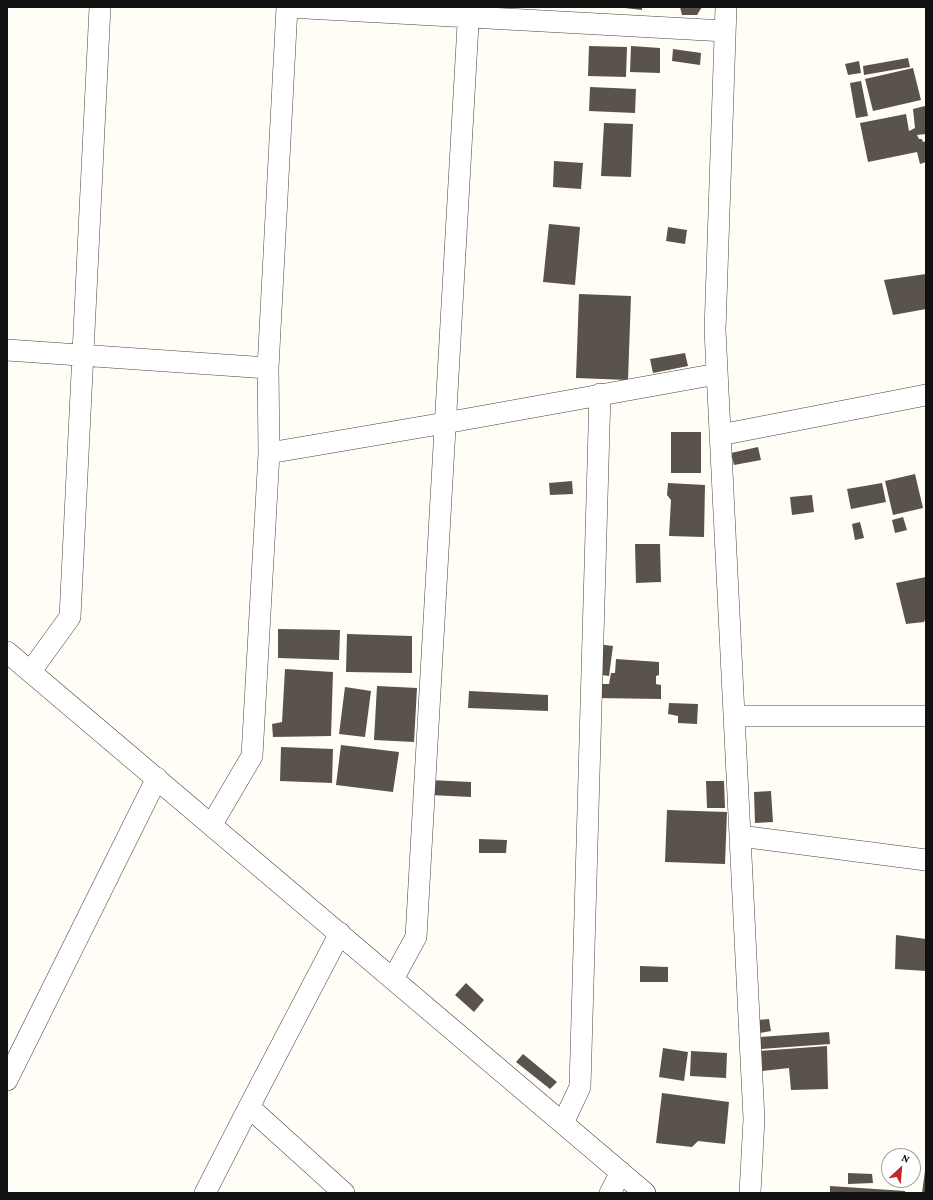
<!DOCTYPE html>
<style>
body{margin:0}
#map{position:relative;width:933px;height:1200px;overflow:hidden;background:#fffdf5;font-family:"Crimson Pro",serif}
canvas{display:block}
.frame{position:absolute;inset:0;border:8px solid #111;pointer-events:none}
.north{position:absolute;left:881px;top:1148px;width:40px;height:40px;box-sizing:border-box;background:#fff;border:1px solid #a0a0a0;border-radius:50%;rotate:26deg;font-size:11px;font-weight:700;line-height:16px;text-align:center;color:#111}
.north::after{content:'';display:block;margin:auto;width:14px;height:18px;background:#c4262e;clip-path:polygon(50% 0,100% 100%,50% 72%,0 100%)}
</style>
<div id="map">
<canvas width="933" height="1200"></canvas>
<div class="frame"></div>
<div class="north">N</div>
</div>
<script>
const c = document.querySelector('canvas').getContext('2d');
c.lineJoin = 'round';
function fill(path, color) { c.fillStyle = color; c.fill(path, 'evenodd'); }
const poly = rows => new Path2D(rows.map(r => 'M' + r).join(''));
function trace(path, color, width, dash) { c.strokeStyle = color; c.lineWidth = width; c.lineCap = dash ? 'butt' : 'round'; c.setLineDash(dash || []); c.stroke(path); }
const building = poly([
 [625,7,642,7,642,10,625,8],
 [680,7,702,7,697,15,682,15],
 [589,46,627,47,626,77,588,76],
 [631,46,660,48,660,73,630,72],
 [673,49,701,53,700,65,672,61],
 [908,58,910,67,864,75,863,66],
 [859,61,861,73,848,75,845,64],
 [913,68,921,100,873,111,865,79],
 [861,81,868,116,856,118,850,83],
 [590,87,636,89,635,113,589,111],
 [925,106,926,110,926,134,917,135,919,139,922,139,923,142,926,141,926,162,920,164,917,152,868,162,860,123,906,114,909,131,915,128,913,109],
 [604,123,633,124,631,177,601,176],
 [554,161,583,163,581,189,553,187],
 [549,224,580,227,575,285,543,282],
 [668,227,687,230,685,244,666,241],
 [926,274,926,309,893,315,884,280],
 [579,294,631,296,628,380,576,378],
 [685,353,688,366,653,373,650,359],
 [671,432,701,432,701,473,671,473],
 [758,447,761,460,734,465,731,453],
 [915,474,923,508,893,515,885,481],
 [572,481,573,494,550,495,549,483],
 [668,483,705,485,704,537,669,536,671,500,667,495],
 [882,483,886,502,851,509,847,489],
 [812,495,814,512,792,515,790,497],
 [903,517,907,530,895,533,892,520],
 [860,522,864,538,855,540,852,524],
 [635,544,660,544,661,582,636,583],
 [926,577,926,617,924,622,906,624,896,583],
 [278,629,340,630,339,660,278,658],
 [347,634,412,636,412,673,346,672],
 [597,644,613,646,609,676,594,674],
 [616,659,659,662,659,675,656,676,656,684,661,685,661,699,596,698,596,684,609,684,611,673,615,673],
 [285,669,333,672,331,736,273,737,272,724,282,722],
 [377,686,417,688,414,742,374,740],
 [345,687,371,691,365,737,339,734],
 [469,691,548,695,548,711,468,708],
 [669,703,698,704,697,724,678,723,678,716,668,714],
 [341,745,399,752,393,792,336,785],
 [281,747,333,749,332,783,280,781],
 [430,780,471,782,471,797,430,795],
 [706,781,724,781,725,808,707,808],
 [771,791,773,822,755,823,754,792],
 [667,810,727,812,725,864,665,862],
 [479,839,507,840,506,853,479,853],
 [896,935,926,939,926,971,895,969],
 [640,966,668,967,668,982,640,982],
 [466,983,484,1000,474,1012,455,995],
 [769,1019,771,1031,760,1033,758,1020],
 [829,1032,830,1044,761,1049,760,1037],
 [827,1046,828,1089,791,1090,789,1068,762,1071,759,1051],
 [663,1048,688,1052,684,1081,659,1077],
 [691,1051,727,1053,726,1078,690,1076],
 [523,1054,557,1082,550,1089,516,1062],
 [662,1093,729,1102,725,1144,698,1141,692,1147,656,1143],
 [925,1171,926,1171,926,1193,922,1193],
 [848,1173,872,1174,873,1183,848,1184],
 [830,1186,905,1191,905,1193,830,1193]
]);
const street = poly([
 [288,7,725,31],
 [726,7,715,330,754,1119,750,1193],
 [7,350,268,368],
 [720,435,926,395],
 [269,453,445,423,717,374],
 [7,652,645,1193],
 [31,671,70,617,100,7],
 [734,716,926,716],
 [212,824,252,756,269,453,268,368,287,7],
 [740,836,926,860],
 [393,979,416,937,469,7],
 [7,1080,157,778],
 [249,1107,344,1193],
 [563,1123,580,1087,600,394],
 [205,1193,249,1107,340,933],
 [610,1193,621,1172]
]);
fill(building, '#5a524d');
trace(street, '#444', 22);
trace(street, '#fff', 21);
</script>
